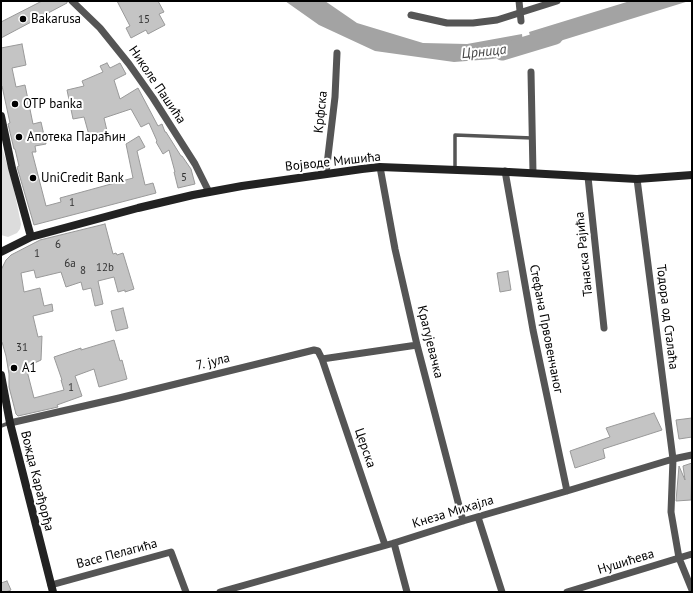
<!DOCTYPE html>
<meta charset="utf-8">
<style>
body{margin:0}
#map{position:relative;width:693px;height:593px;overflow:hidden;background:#fff;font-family:"PT Sans",sans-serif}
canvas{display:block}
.frame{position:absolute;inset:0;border:2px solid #000;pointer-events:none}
</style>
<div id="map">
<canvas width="693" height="593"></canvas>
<div class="frame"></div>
</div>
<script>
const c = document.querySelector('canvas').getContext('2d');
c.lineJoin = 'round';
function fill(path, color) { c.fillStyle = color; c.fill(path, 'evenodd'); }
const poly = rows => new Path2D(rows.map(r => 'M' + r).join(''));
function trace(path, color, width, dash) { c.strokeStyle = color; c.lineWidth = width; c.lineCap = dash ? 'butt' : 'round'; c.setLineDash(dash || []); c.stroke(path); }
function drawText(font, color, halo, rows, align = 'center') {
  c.font = font + ' "PT Sans",sans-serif'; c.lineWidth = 4; c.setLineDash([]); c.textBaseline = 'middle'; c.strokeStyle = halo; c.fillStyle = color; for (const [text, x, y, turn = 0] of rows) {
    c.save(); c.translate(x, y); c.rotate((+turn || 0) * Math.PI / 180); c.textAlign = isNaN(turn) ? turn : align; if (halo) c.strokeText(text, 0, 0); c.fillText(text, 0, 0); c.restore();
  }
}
const green = poly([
 [1,144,13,185,21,224,20,229,17,233,8,237,1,235]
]);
const water = poly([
 [285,1,325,1,357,23,423,43,467,44,522,34,524,53,492,59,454,62,375,51,319,25],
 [630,1,689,1,534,49,529,32]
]);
const river = poly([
 [502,52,555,36]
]);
const building = poly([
 [42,1,67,1,67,3,1,38,1,22,42,1],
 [117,1,158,1,164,12,159,14,165,25,148,34,146,30,131,38,126,28,130,26,117,1],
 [22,44,26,65,12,68,16,87,25,85,33,124,41,122,46,144,35,146,36,152,32,152,46,206,61,202,60,198,133,178,126,144,139,136,145,147,137,151,145,185,153,183,156,193,34,225,17,167,19,166,15,149,14,149,8,124,10,123,2,86,1,86,1,48,22,44],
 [107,63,110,68,120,63,126,74,114,80,120,99,138,88,158,126,162,124,165,132,166,132,181,156,182,156,191,169,195,184,178,188,174,172,175,172,169,150,163,154,156,142,157,141,149,123,141,127,131,109,104,118,108,135,96,138,96,134,89,135,84,117,73,119,67,90,84,86,82,81,103,72,100,66,107,63],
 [105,224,113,254,116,253,117,255,123,253,134,289,125,292,125,290,118,292,114,277,98,281,103,304,95,306,91,288,83,290,81,282,66,287,61,272,36,278,34,270,21,273,24,292,40,288,44,306,52,304,53,311,33,316,38,337,42,336,41,360,26,367,34,398,64,390,61,380,62,380,54,357,81,348,81,350,114,340,120,361,122,360,127,379,99,387,94,369,75,376,82,396,57,405,58,407,18,416,16,414,9,387,9,374,6,356,2,342,1,342,1,270,6,260,11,255,40,240,105,224],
 [508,271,511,290,500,292,497,273,508,271],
 [123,308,128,328,116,331,111,311,123,308],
 [654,413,662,430,603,449,605,458,575,468,570,451,610,437,606,428,654,413],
 [692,418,692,437,679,439,676,420,692,418],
 [692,463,691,500,676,501,679,466,685,480,683,466,692,463],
 [7,581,11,590,6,592,1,592,1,583,7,581]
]);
const service = poly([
 [455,169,455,135,532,138],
 [1,426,9,423]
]);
const minor = poly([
 [72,1,100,28,129,64,153,98,195,164,209,192],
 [519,1,521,21],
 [411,15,447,23,473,23,497,20,557,1],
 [531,72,533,173],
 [380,167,395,249,417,345,463,521],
 [505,171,533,330,567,491],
 [326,173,335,97,337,53],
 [588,177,604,328],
 [637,179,673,459,671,512,679,558,692,590],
 [322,359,417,345],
 [10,423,119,398,314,350,318,351,322,359,385,545],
 [478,517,502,592],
 [394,543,407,592],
 [51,585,171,552,186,592],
 [220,592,394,543,463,521,567,491,673,459,692,455],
 [567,592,692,554]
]);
const secondary = poly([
 [1,116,12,168,31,237],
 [1,252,31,237,138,208,193,195,242,186,362,169,380,167,509,172,637,179,692,175],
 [1,375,10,423,53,592]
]);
const markers = [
 [23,19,4,"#000"],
 [15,104,4,"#000"],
 [19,137,4,"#000"],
 [33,178,4,"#000"],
 [14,368,4,"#000"]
];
const numberNames = [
 ["15",144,20],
 ["5",184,178],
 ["1",72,203],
 ["6",58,245],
 ["1",37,254],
 ["6a",70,264],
 ["12b",105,268],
 ["8",83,271],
 ["31",22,348],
 ["1",71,388]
];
const poiNames = [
 ["Bakarusa",31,19],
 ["OTP banka",23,104],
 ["Апотека Параћин",27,137],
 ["UniCredit Bank",41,178],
 ["A1",22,368]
];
const streetNames = [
 ["Николе Пашића",157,85,56],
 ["Крфска",321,112,-84],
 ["Војводе Мишића",333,162,-6],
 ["Танаска Рајића",584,254,-96],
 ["Тодора од Сталаћа",667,317,83],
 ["Стефана Првовенчаног",546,329,79],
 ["Крагујевачка",430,342,76],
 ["7. јула",213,362,-14],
 ["Церска",365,448,71],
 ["Вожда Карађорђа",37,481,76],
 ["Кнеза Михајла",453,512,-17],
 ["Васе Пелагића",117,554,-15],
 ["Нушићева",626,562,-17]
];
const waterNames = [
 ["Црница",484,52,-6]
];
fill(green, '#dcdcdc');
fill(water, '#a3a3a3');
trace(river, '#a3a3a3', 17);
fill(building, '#c4c4c4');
trace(building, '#999', 1);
trace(service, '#555', 3.5);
trace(minor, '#555', 7);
trace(secondary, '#222', 8);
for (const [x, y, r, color] of markers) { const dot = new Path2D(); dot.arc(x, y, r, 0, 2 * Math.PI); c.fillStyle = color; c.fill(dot); trace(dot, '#fff', 1.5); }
drawText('11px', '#313131', null, numberNames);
drawText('13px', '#000', '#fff', poiNames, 'left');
drawText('13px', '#000', '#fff', streetNames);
drawText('italic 14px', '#444', '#fff', waterNames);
</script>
